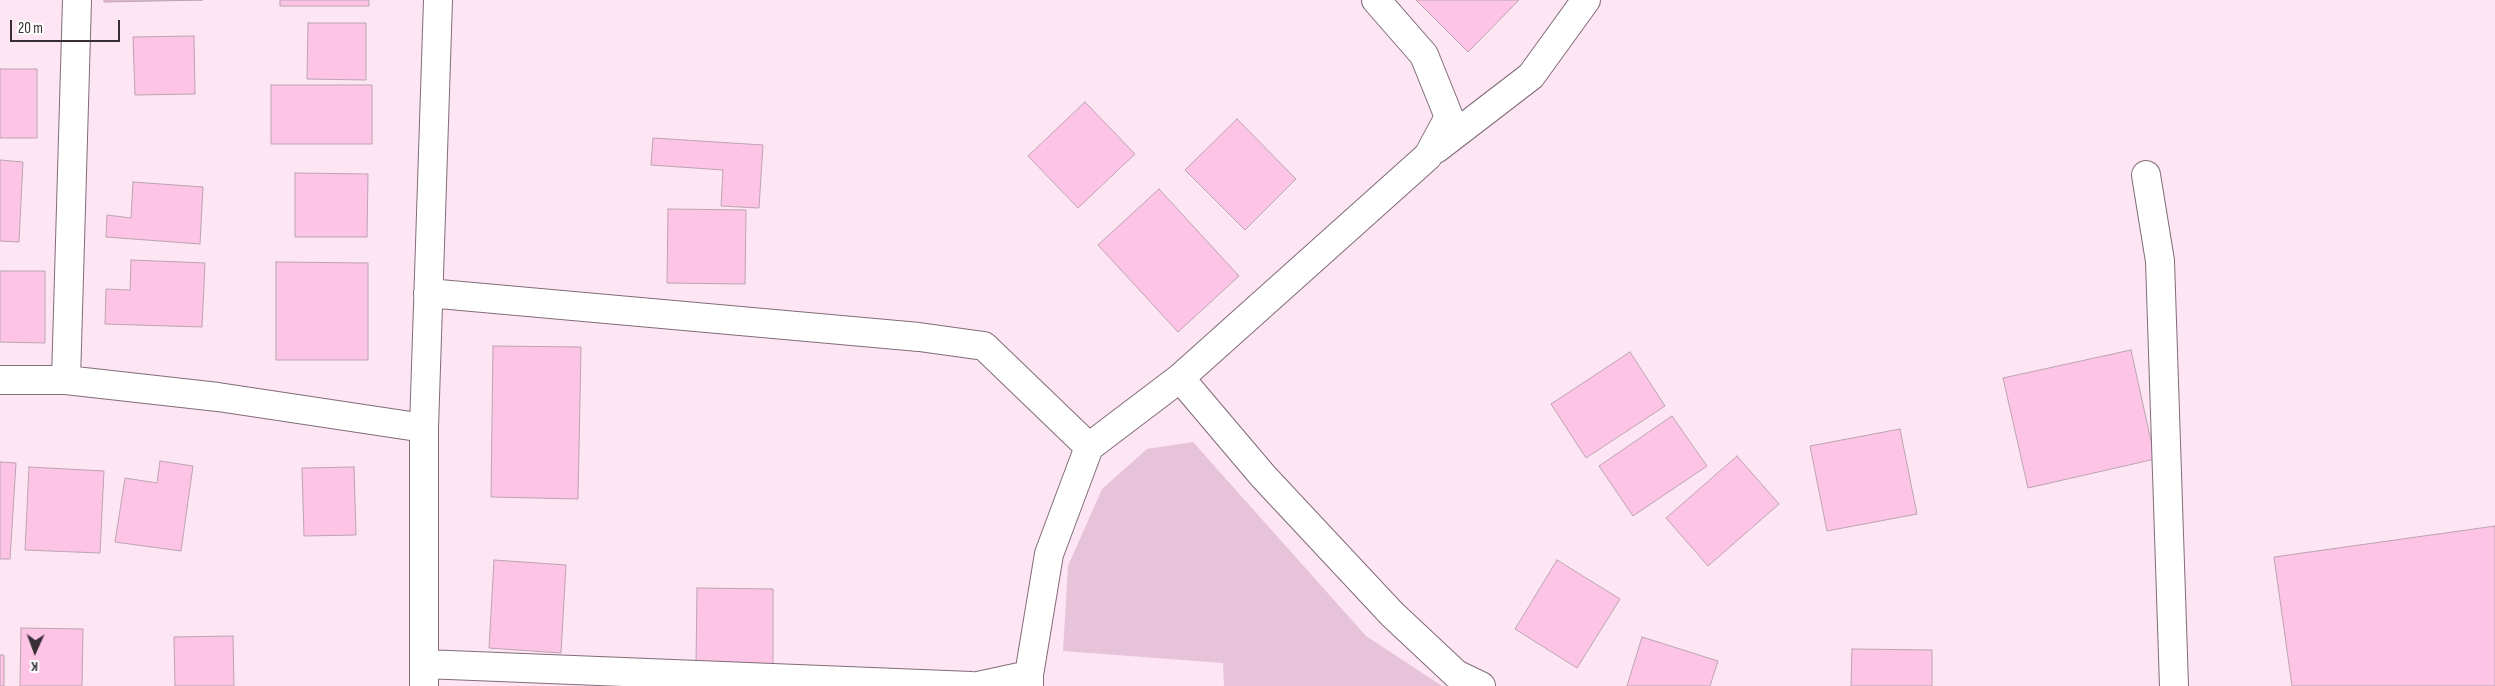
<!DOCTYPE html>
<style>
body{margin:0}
#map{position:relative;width:2495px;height:686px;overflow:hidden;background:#fde5f3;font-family:"Sofia Sans Condensed",sans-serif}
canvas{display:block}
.north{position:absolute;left:10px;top:626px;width:50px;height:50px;-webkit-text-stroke:4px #fff;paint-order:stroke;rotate:182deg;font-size:14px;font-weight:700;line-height:20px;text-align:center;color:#372e34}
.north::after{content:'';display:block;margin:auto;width:18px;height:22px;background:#372e34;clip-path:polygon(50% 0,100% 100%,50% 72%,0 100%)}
.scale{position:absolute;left:10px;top:20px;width:110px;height:22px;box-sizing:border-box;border:2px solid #372e34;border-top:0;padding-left:6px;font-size:15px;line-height:18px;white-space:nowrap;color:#372e34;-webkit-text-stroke:4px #fff;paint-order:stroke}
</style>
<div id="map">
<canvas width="2495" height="686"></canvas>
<div class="north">K</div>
<div class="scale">20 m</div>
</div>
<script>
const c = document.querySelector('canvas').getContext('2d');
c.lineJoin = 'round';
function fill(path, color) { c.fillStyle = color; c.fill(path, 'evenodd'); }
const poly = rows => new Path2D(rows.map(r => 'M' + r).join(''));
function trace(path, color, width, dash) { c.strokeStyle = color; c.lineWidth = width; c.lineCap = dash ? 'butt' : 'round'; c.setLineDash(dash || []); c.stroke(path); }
const green = poly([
 [1193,442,1366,636,1442,686,1224,686,1223,663,1063,651,1068,566,1102,489,1147,449]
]);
const building = poly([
 [104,0,203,0,104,2,104,0],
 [280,0,369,0,369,6,280,6,280,0],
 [1416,0,1519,0,1468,52,1416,0],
 [308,23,366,23,366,80,307,79,308,23],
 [194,36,195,94,135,95,133,37,194,36],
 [0,69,37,69,37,138,0,138,0,69],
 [271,85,372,85,372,144,271,144,271,85],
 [1085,102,1135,154,1078,208,1028,156,1085,102],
 [1237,119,1296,179,1245,230,1185,170,1237,119],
 [653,138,763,145,759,208,721,206,723,170,651,165,653,138],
 [0,160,23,162,19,242,0,241,0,160],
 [295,173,368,174,367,237,295,237,295,173],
 [133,182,203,187,200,244,106,237,107,215,131,218,133,182],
 [1159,189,1239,276,1178,332,1098,245,1159,189],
 [668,209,746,210,745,284,667,283,668,209],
 [131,260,205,263,202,327,105,324,106,289,130,290,131,260],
 [276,262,368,263,368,360,276,360,276,262],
 [0,271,45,271,45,343,0,342,0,271],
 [493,346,581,347,578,499,491,497,493,346],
 [2131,350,2155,459,2028,488,2003,378,2131,350],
 [1630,352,1665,406,1586,458,1551,404,1630,352],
 [1672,416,1707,466,1633,516,1599,466,1672,416],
 [1900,429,1917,514,1827,531,1810,446,1900,429],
 [1737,456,1779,504,1708,566,1666,518,1737,456],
 [160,461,193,466,181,551,115,542,125,478,157,483,160,461],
 [0,462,16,463,10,559,0,559,0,462],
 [29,467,104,471,100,553,25,550,29,467],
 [354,467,356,535,304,536,302,468,354,467],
 [2495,526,2495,686,2292,686,2274,557,2495,526],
 [494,560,566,565,561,653,489,648,494,560],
 [1557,560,1620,599,1577,668,1515,629,1557,560],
 [697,588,773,589,773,667,696,667,697,588],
 [21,628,83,629,82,686,20,686,21,628],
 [233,636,234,686,175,686,174,637,233,636],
 [1642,637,1718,661,1710,686,1627,686,1642,637],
 [1852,649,1932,650,1932,686,1851,686,1852,649],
 [0,655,4,655,4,686,0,686,0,655]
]);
const minor = poly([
 [1436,149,1531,76,1586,0],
 [2146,175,2160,261,2174,686],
 [428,293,919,337,984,346,1089,447],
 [1180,378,1263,476,1392,614,1456,674,1481,686],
 [0,380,66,380,218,397,424,428],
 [66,380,77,0],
 [424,664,971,686],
 [424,686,424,428,438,0],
 [978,686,1029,675],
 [1029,686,1029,675,1049,554,1089,447,1180,378,1428,156,1449,117,1424,55,1376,0]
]);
fill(green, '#e6c3d8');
fill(building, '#fdc4e6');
trace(building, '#bba4b1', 1);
trace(minor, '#816c78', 30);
trace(minor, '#fff', 28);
</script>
